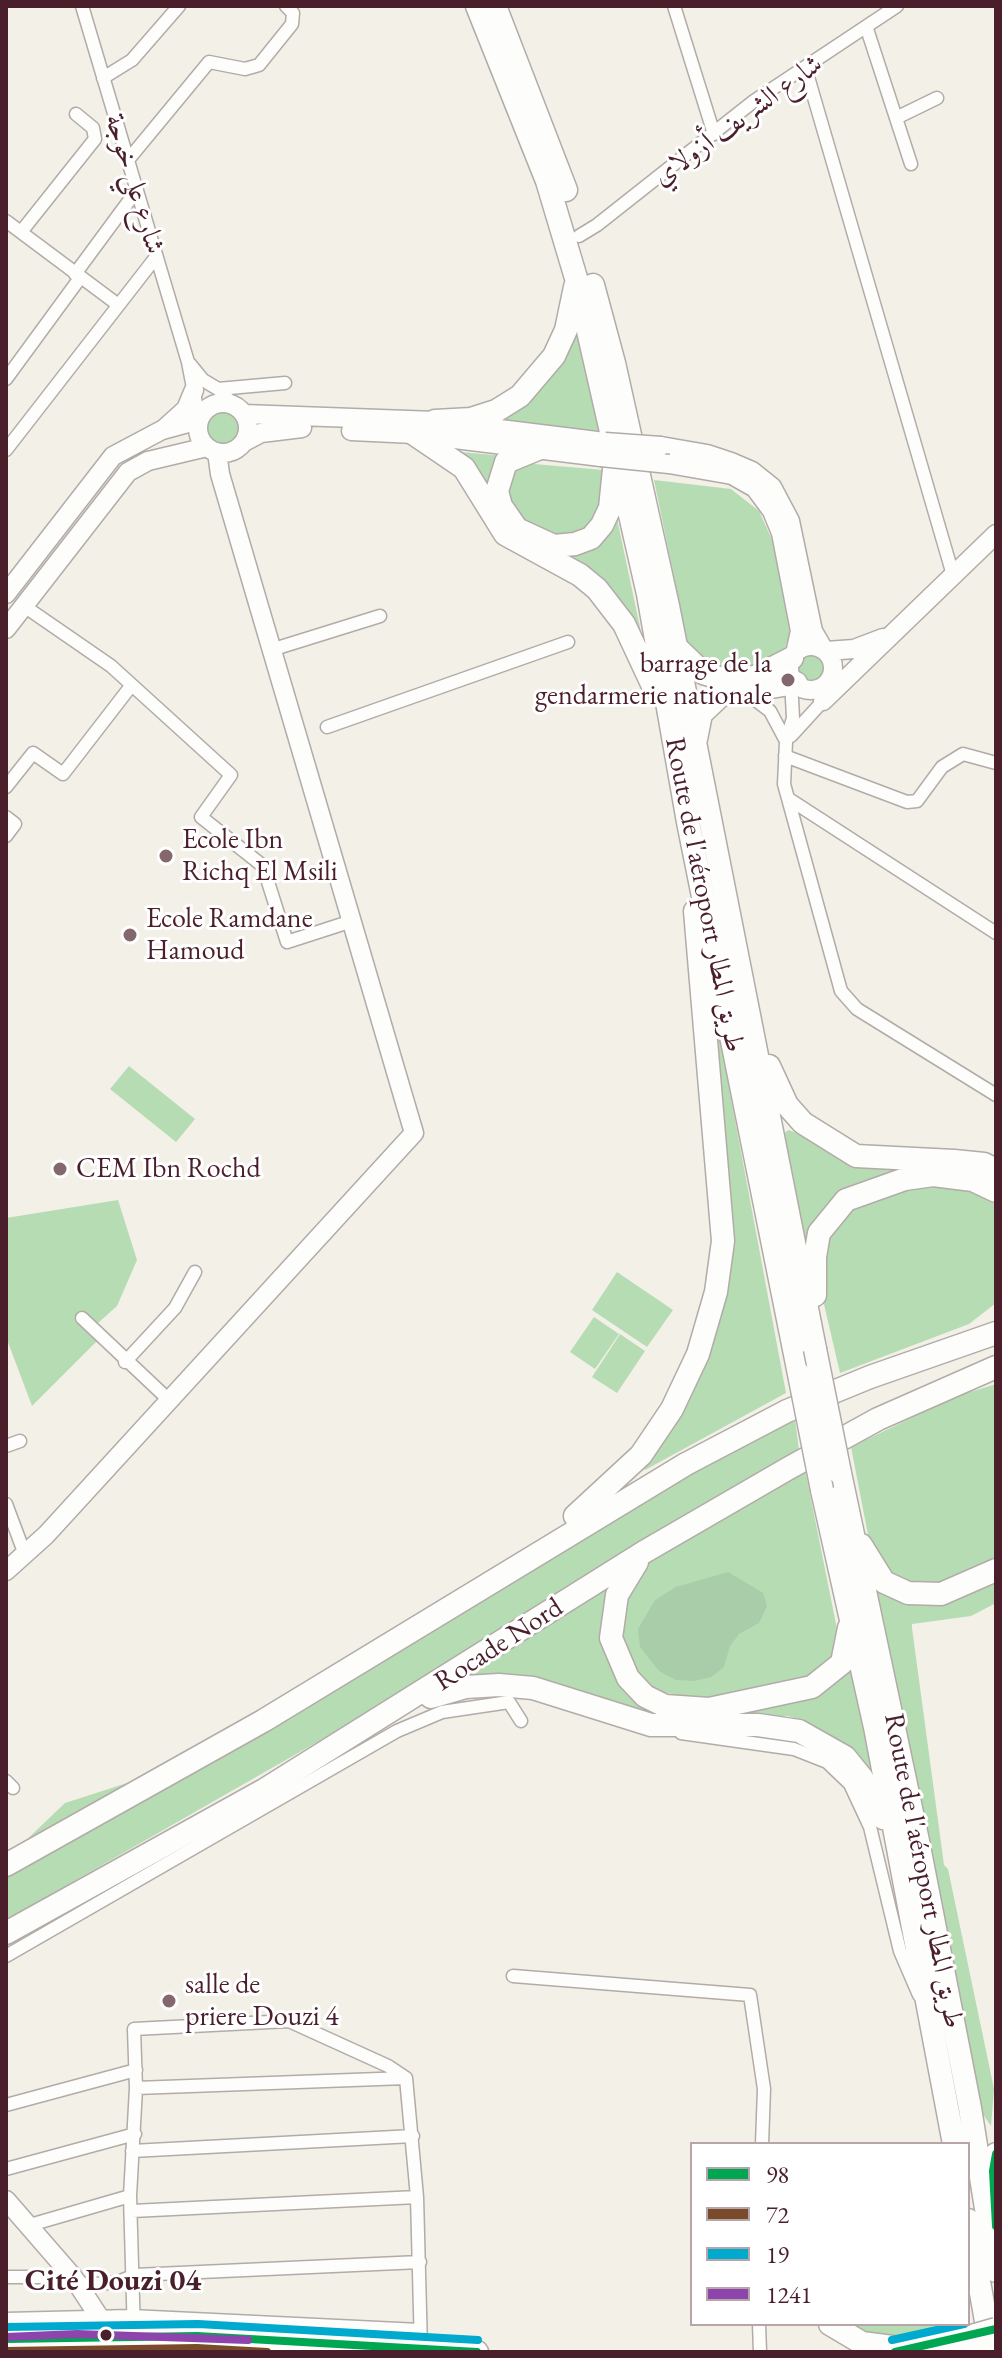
<!DOCTYPE html>
<meta charset="utf-8">
<style>
body{margin:0}
#map{position:relative;width:1002px;height:2358px;overflow:hidden;background:#f3f0e8;font-family:"EB Garamond",serif}
canvas{display:block}
.frame{position:absolute;inset:0;border:8px solid #4a1f2b;pointer-events:none}
.legend{position:absolute;left:690px;top:2142px;width:280px;height:184px;box-sizing:border-box;background:#fff;border:2px solid #b7a5aa;margin:0;padding:10px 14px;list-style:none;font-size:24px;color:#4a1f2b}
.legend li{display:flex;align-items:center;gap:16px;height:40px}
.legend b{width:40px;border:2px solid #b7a5aa}
</style>
<div id="map">
<canvas width="1002" height="2358"></canvas>
<div class="frame"></div>
<ul class="legend">
<li><b style="height:10px;background:#00a651"></b>98</li>
<li><b style="height:10px;background:#7a4b2a"></b>72</li>
<li><b style="height:10px;background:#00a9ce"></b>19</li>
<li><b style="height:10px;background:#8e44ad"></b>1241</li>
</ul>
</div>
<script>
const c = document.querySelector('canvas').getContext('2d');
c.lineJoin = 'round';
function fill(path, color) { c.fillStyle = color; c.fill(path, 'evenodd'); }
const poly = rows => new Path2D(rows.map(r => 'M' + r).join(''));
function trace(path, color, width, dash) { c.strokeStyle = color; c.lineWidth = width; c.lineCap = dash ? 'butt' : 'round'; c.setLineDash(dash || []); c.stroke(path); }
function drawText(font, color, halo, rows, align = 'center') {
  c.font = font + ' "EB Garamond",Amiri,serif'; c.lineWidth = 6; c.setLineDash([]); c.textBaseline = 'middle'; c.strokeStyle = halo; c.fillStyle = color; for (const [text, x, y, turn = 0] of rows) {
    c.save(); c.translate(x, y); c.rotate((+turn || 0) * Math.PI / 180); c.textAlign = isNaN(turn) ? turn : align; if (halo) c.strokeText(text, 0, 0); c.fillText(text, 0, 0); c.restore();
  }
}
const green = poly([
 [576,320,600,435,490,420],
 '205 428a18 18 0 1 1 36 0a18 18 0 1 1-36 0Z',
 [450,451,504,456,491,490,555,551,615,509,645,651],
 [522,463,604,470,604,488,597,518,579,535,545,536,510,509,506,479],
 [654,480,731,489,759,511,774,544,790,634,785,648,772,660,746,671,710,668,688,645],
 '795 668a16 16 0 1 1 32 0a16 16 0 1 1-32 0Z',
 [713,1020,717,1023,786,1393,645,1470,641,1462,728,1253,727,1161],
 [129,1066,195,1119,176,1142,110,1089],
 [789,1130,805,1137,992,1181,844,1192,822,1211,804,1246,784,1133],
 [939,1184,958,1185,996,1205,996,1303,969,1324,840,1373,820,1287,828,1232,849,1209,882,1193],
 [118,1200,137,1260,117,1306,88,1332,98,1340,32,1406,6,1337,6,1218],
 [617,1272,673,1310,647,1347,592,1310],
 [594,1317,619,1334,595,1369,570,1352],
 [620,1334,645,1351,617,1393,592,1377],
 [996,1384,996,1559,965,1576,931,1587,907,1585,886,1574,869,1540,851,1447,957,1396],
 [795,1419,799,1450,382,1705,6,1920,6,1876,267,1728,683,1479],
 [805,1469,840,1644,836,1656,809,1676,699,1699,657,1691,647,1685,623,1653,620,1605,643,1566],
 [619,1576,608,1596,640,1703,650,1711,678,1714,782,1701,850,1654,875,1782,842,1742,805,1721,788,1716,694,1717,646,1713,533,1677,509,1675,460,1678],
 [873,1583,945,1601,996,1584,996,1603,971,1616,912,1624,912,1628,944,1865,948,1869,994,2089,991,2126,982,2113],
 [149,1776,20,1846,65,1803],
 [844,2324,963,2324,911,2336,867,2337]
]);
const forest = poly([
 [728,1572,763,1593,767,1606,759,1623,739,1634,730,1646,724,1667,711,1677,694,1681,676,1680,659,1671,640,1647,638,1629,655,1600,676,1587]
]);
const street = poly([
 [82,6,188,362,199,419],
 [674,6,714,134],
 [867,29,911,164],
 [806,70,953,575],
 [103,78,132,60,179,6],
 [896,118,937,98],
 [128,160,209,62,245,69,259,65,292,24,293,13,286,6],
 [6,221,117,304],
 [21,232,95,139,93,128,76,114],
 [579,236,597,225,754,101,897,6],
 [75,274,137,190],
 [190,364,203,380,218,389,236,407],
 [6,379,80,278],
 [218,389,285,383],
 [6,450,156,257],
 [24,606,111,666,231,775,201,817,263,866,287,942,352,921],
 [274,649,380,616],
 [791,680,793,718,786,742,784,784,841,991,857,1009,996,1095],
 [745,692,770,711,786,741],
 [327,727,568,642],
 [791,736,823,701,832,674],
 [785,756,907,802,917,801,942,767,963,754,996,763],
 [6,787,33,753,63,774,131,686],
 [789,799,996,933],
 [6,817,15,824,6,836],
 [82,1318,170,1401],
 [125,1362,175,1308,195,1272],
 [6,1446,20,1441],
 [6,1504,24,1552],
 [681,1733,794,1749,827,1762,850,1784,870,1827,900,1951,919,1995],
 [6,1781,13,1788],
 [6,1956,397,1731,442,1712,509,1702,521,1721],
 [513,1976,750,1995,764,2089,762,2144],
 [136,2088,406,2078],
 [6,2105,136,2070],
 [132,2151,413,2136],
 [6,2169,135,2134],
 [132,2211,417,2197],
 [30,2225,130,2196],
 [6,2277,73,2277,85,2285,118,2282,135,2275,420,2262],
 [6,2319,131,2316,420,2330],
 [759,2324,760,2352],
 [134,2335,130,2196,136,2088,134,2029,289,2021,388,2066,406,2078,417,2197,421,2349]
]);
const secondary = poly([
 '198 428a25 25 0 1 1 50 0a25 25 0 1 1-50 0Z',
 [244,414,435,421,605,442],
 [165,428,186,409,194,390],
 [351,431,414,434,601,457],
 [244,442,261,433,302,428],
 [661,446,707,454,731,462,752,471,772,487,790,521,813,631,824,650],
 [669,464,732,475,755,488,772,511,781,533,800,631,795,654],
 [6,594,113,456,162,430,199,420],
 [6,629,128,472,148,461,207,447],
 '789 668a22 22 0 1 1 44 0a22 22 0 1 1-44 0Z',
 [826,651,854,649,883,638],
 [823,701,996,534],
 [6,1571,46,1535,414,1133,220,474,217,452],
 [6,2200,73,2277,111,2335]
]);
const highway = poly([
 [477,6,547,181,576,278,648,594,688,822,799,1374],
 [495,6,566,190],
 [593,285,614,363,668,606,815,1349],
 [435,421,471,419,496,411,520,396,554,356,566,330,575,287],
 [414,434,464,468,505,534,580,575,597,589,624,624,653,686],
 [540,448,506,462,497,491,501,506,517,529,554,546,575,544,591,538,602,525,610,508,614,469],
 [677,648,703,673,726,680,755,677,792,658],
 [696,739,701,714,721,695,796,683],
 [769,1066,787,1105,803,1123,856,1156,954,1161,984,1164,996,1170],
 [815,1295,815,1257,819,1233,846,1200,905,1179,933,1175,973,1180,996,1191],
 [840,1473,918,1841,970,2108,996,2271],
 [822,1490,875,1727,954,2144],
 [575,1516,641,1455,672,1409,698,1354,716,1292,723,1241,695,911],
 [861,1545,884,1582,908,1593,941,1594,996,1570],
 [637,1562,617,1595,611,1638,628,1678,645,1696,665,1706,709,1709,812,1687,842,1663,849,1628],
 [431,1697,466,1687,499,1685,533,1688,651,1725,758,1725,799,1731,845,1757,862,1778,883,1818],
 [6,1865,263,1721,686,1464,787,1411,870,1377,996,1333],
 [6,1933,264,1790,644,1552,789,1468,878,1419,996,1367],
 [993,2193,996,2154],
 [968,2220,991,2349],
 [830,2324,862,2343,915,2350],
 [6,2339,197,2336,477,2352],
 [900,2351,961,2339]
]);
const secondaryBridge = poly([
 [605,442,661,446],
 [601,457,669,464]
]);
const highwayBridge = poly([
 [815,1349,840,1473],
 [799,1374,822,1490],
 [961,2339,996,2329],
 [968,2352,996,2345]
]);
const bus1 = poly([
 [996,2154,993,2171,996,2226],
 [6,2339,197,2336,477,2352],
 [895,2352,996,2329]
]);
const bus2 = poly([
 [6,2351,197,2348,267,2352]
]);
const bus3 = poly([
 [6,2327,198,2324,478,2340],
 [892,2340,964,2324]
]);
const bus4 = poly([
 [6,2337,77,2334,248,2340]
]);
const markers = [
 [788,680,8,"#85686d"],
 [166,856,8,"#85686d"],
 [130,935,8,"#85686d"],
 [60,1169,8,"#85686d"],
 [169,2001,8,"#85686d"],
 [106,2335,7,"#4a1f2b"]
];
const streetNames = [
 ["شارع الشريف أزولاي",738,121,-36],
 ["شارع علي خوجة",134,184,73],
 ["Route de l'aéroport طريق المطار",704,895,79],
 ["Rocade Nord",499,1645,-33],
 ["Route de l'aéroport طريق المطار",923,1871,79]
];
const poiNames = [
 ["barrage de la",772,664,"right"],
 ["gendarmerie nationale",772,696,"right"],
 ["Ecole Ibn",182,840],
 ["Richq El Msili",182,872],
 ["Ecole Ramdane",146,919],
 ["Hamoud",146,951],
 ["CEM Ibn Rochd",76,1169],
 ["salle de",185,1985],
 ["priere Douzi 4",185,2017]
];
const neighbourhoodNames = [
 ["Cité Douzi 04",113,2282]
];
fill(green, '#b6dcb3');
fill(forest, '#a9cda8');
trace(street, '#b2aba8', 15);
trace(secondary, '#b2aba8', 21);
trace(highway, '#b2aba8', 25);
trace(street, '#fdfdfc', 12);
trace(secondary, '#fdfdfc', 18);
trace(highway, '#fdfdfc', 22);
trace(secondaryBridge, '#b2aba8', 21, []);
trace(highwayBridge, '#b2aba8', 25, []);
trace(secondaryBridge, '#fdfdfc', 18);
trace(highwayBridge, '#fdfdfc', 22);
trace(bus1, '#00a651', 8);
trace(bus2, '#7a4b2a', 8);
trace(bus3, '#00a9ce', 8);
trace(bus4, '#8e44ad', 8);
for (const [x, y, r, color] of markers) { const dot = new Path2D(); dot.arc(x, y, r, 0, 2 * Math.PI); c.fillStyle = color; c.fill(dot); trace(dot, '#fff', 3); }
drawText('28px', '#4a1f2b', '#fff', streetNames);
drawText('28px', '#4a1f2b', '#fff', poiNames, 'left');
drawText('bold 30px', '#4a1f2b', '#fff', neighbourhoodNames);
</script>
